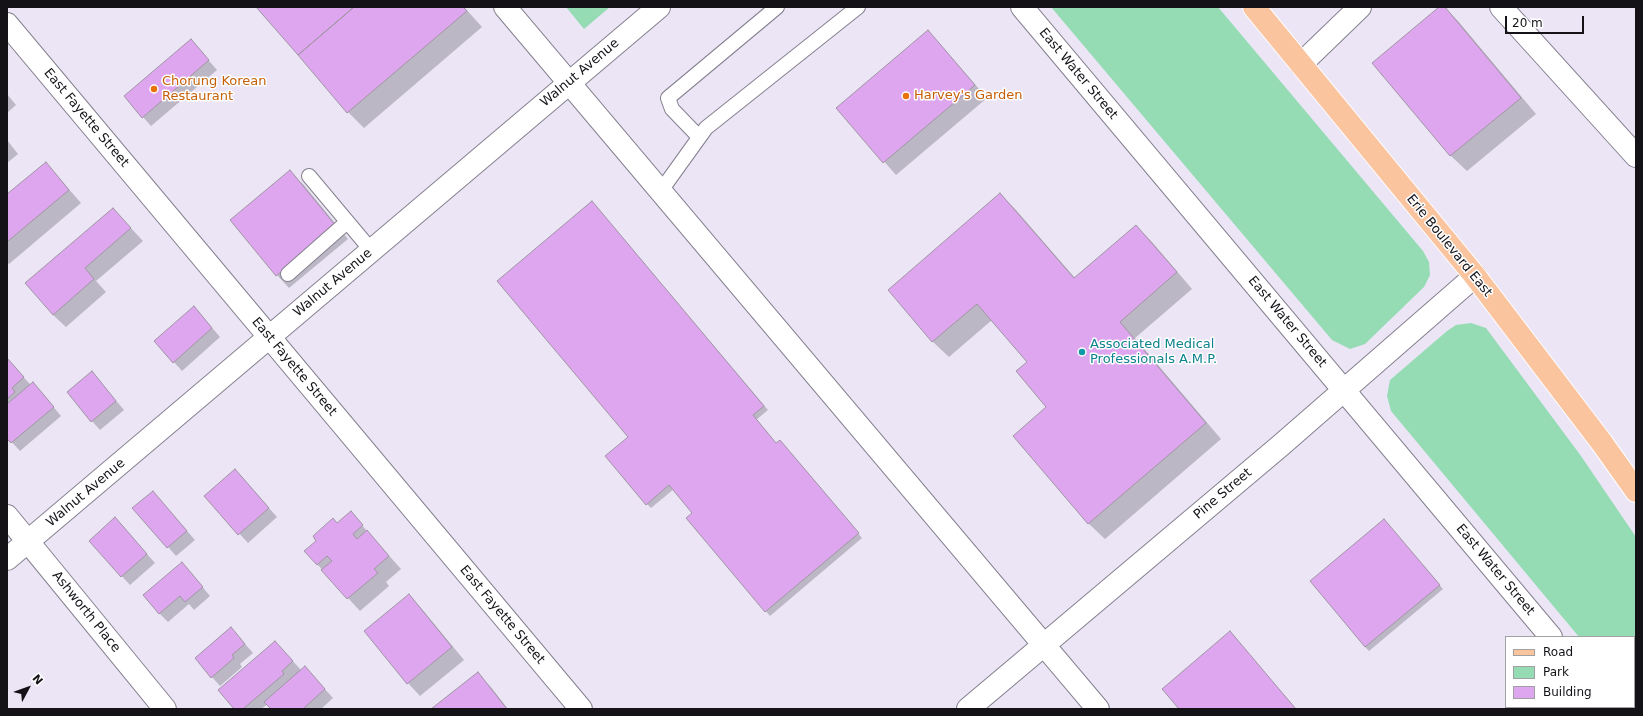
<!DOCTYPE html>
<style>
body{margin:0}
#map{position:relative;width:1643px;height:716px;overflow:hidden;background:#ebe5f6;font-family:"DejaVu Sans",sans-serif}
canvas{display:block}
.frame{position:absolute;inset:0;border:8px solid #141217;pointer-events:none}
.legend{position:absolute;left:1505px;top:636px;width:130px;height:72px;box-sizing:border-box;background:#fff;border:1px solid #a1a0a2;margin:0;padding:5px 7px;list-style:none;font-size:12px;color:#141217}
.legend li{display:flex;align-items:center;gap:8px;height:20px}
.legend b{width:20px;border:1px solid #a1a0a2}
.north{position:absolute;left:8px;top:668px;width:40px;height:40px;-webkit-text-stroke:3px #fff;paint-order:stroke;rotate:49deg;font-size:11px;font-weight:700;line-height:16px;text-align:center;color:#141217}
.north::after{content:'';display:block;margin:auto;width:14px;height:18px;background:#141217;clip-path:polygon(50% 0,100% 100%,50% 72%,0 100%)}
.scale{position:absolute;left:1505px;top:16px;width:79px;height:18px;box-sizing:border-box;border:2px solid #141217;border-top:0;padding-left:5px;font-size:12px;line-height:14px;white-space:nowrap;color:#141217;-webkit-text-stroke:3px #fff;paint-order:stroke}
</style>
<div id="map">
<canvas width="1643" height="716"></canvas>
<div class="frame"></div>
<ul class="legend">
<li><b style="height:5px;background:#f9c49e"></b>Road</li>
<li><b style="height:11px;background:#95dcb5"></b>Park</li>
<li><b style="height:11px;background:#dda6ee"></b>Building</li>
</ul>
<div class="north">N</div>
<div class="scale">20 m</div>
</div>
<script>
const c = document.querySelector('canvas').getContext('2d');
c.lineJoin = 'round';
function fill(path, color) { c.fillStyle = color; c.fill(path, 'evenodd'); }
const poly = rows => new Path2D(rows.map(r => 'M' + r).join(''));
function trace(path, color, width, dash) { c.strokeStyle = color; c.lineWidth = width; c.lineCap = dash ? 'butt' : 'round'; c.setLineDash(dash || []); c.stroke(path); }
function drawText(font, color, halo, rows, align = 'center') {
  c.font = font + ' "DejaVu Sans",sans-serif'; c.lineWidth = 3; c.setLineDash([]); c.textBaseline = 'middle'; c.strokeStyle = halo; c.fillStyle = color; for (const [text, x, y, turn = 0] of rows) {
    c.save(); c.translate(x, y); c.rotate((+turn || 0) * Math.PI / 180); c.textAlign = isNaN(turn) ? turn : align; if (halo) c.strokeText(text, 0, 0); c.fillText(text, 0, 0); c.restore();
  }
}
const green = poly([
 [566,7,610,7,584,29],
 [1051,7,1218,7,1423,251,1429,262,1430,275,1424,287,1365,344,1350,349,1332,340],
 [1471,323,1486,328,1581,456,1636,537,1636,706,1634,703,1634,637,1579,637,1391,411,1387,396,1390,380,1447,331,1456,325]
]);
const shadow = poly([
 [258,7,464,7,482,27,364,128,348,112],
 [1441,7,1444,7,1458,21,1536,114,1467,171,1451,156,1374,63],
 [928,31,987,98,896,175,837,108],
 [199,49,217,70,151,126,143,117],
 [7,94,16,105,7,113],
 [7,140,18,154,7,163],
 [46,163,81,203,9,264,7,262,7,195],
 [290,172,303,184,348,239,289,288,277,275],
 [1000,194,1016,210,1075,278,1136,226,1152,242,1192,289,1135,338,1221,439,1105,539,1089,524,1014,436,1048,407,1028,362,992,320,949,357,933,342,889,290],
 [596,207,768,410,756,420,777,444,784,446,862,538,770,616,687,518,694,513,674,489,651,508,647,504,630,437],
 [113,209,143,241,96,281,106,292,66,327,53,315],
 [202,316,220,337,182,371,155,341],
 [7,360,31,385,41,392,61,416,20,451,7,437],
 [92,372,124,410,100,430,92,421],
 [243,479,277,517,248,543,205,496],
 [153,492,195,540,176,556,134,508],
 [350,512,401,569,386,582,389,586,360,611,317,564,337,524],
 [1384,520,1443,589,1369,651,1365,647],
 [123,527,155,563,130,585,90,541],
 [190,572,210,596,194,610,189,604,168,622,159,613],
 [409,596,421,608,464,660,420,696,408,683],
 [239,637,253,653,240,664,242,667,220,686,212,677],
 [275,642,301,670,313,676,333,698,321,709,272,709,268,704,261,709,235,709],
 [477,674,490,686,508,709,433,709]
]);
const building = poly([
 [256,7,354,7,298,55,256,7],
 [354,7,463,7,467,11,347,113,298,55,354,7],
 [1439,7,1445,7,1521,98,1450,156,1372,63,1439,7],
 [928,30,975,85,883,163,836,108,928,30],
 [191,39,209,60,142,118,124,96,191,39],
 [46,162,69,190,7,242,7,194,46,162],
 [290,170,336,226,276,276,230,220,290,170],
 [1000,193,1074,278,1136,225,1177,272,1120,322,1206,423,1088,524,1013,436,1046,407,1016,371,1027,362,977,304,932,342,888,290,1000,193],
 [592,201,764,406,753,415,776,443,780,440,859,533,765,612,686,518,692,513,669,485,646,505,605,456,628,437,497,281,592,201],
 [113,208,131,228,85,268,94,279,53,315,25,283,113,208],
 [194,306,212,328,173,363,154,341,194,306],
 [7,358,24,377,12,388,15,392,7,399,7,358],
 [92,371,116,401,91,422,67,392,92,371],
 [33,382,54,407,11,443,7,439,7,404,33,382],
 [235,469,269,508,238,535,204,496,235,469],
 [153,491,187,531,167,548,132,508,153,491],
 [351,511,363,525,353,534,357,539,367,530,389,556,374,569,378,573,347,599,321,570,332,561,327,556,317,565,304,551,316,541,313,536,333,518,337,523,351,511],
 [115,517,147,554,121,577,89,541,115,517],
 [1384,519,1440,585,1365,647,1310,581,1384,519],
 [182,562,203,587,185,602,180,596,159,614,143,595,182,562],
 [409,594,452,647,407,684,364,631,409,594],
 [231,627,245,644,232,655,234,658,211,678,195,658,231,627],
 [1230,631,1268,676,1296,709,1179,709,1162,689,1230,631],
 [275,641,293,661,282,671,284,674,243,709,234,709,218,690,275,641],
 [305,666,325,689,303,709,271,709,264,702,305,666],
 [478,672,507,709,431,709,478,672]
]);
const lane = poly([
 [699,137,672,109,668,98,777,7],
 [309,176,371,250],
 [660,192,706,128,858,7],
 [288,274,347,222]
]);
const street = poly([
 [505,7,1098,709],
 [1501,7,1636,156],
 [7,516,165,709],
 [7,559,659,7],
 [968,709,1280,446,1475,276]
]);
const secondary = poly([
 [1022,7,1551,637],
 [7,24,581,709],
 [1301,64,1360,7],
 [1610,707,1611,709]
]);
const primary = poly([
 [1254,7,1475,276,1602,443,1636,491]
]);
const markers = [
 [154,89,4,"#e8710a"],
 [906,96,4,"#e8710a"],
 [1082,352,4,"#0f9aa8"]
];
const streetNames = [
 ["Walnut Avenue",580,73,-40],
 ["East Water Street",1078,74,50],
 ["East Fayette Street",86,118,50],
 ["Erie Boulevard East",1449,246,51],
 ["Walnut Avenue",333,283,-40],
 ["East Water Street",1287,322,50],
 ["East Fayette Street",294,367,50],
 ["Walnut Avenue",86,493,-40],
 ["Pine Street",1223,494,-40],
 ["East Water Street",1495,570,50],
 ["Ashworth Place",86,612,51],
 ["East Fayette Street",502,615,50]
];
const foodNames = [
 ["Chorung Korean",162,82],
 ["Restaurant",162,97],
 ["Harvey's Garden",914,96]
];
const cultureNames = [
 ["Associated Medical",1090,345],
 ["Professionals A.M.P.",1090,360]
];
fill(green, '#95dcb5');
fill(shadow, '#0003');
fill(building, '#dda6ee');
trace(building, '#9f95a2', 1);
trace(lane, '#85808f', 16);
trace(street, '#85808f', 24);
trace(secondary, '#85808f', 24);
trace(primary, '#fff', 24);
trace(lane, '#fff', 14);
trace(street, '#fff', 22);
trace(secondary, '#fff', 22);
trace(primary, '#f9c49e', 22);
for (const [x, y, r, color] of markers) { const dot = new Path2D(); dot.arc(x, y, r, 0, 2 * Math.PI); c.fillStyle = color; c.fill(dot); trace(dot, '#fff', 1.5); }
drawText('13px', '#141217', '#fff', streetNames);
drawText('13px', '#c56008', '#fff', foodNames, 'left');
drawText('13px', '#0d838f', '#fff', cultureNames, 'left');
</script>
